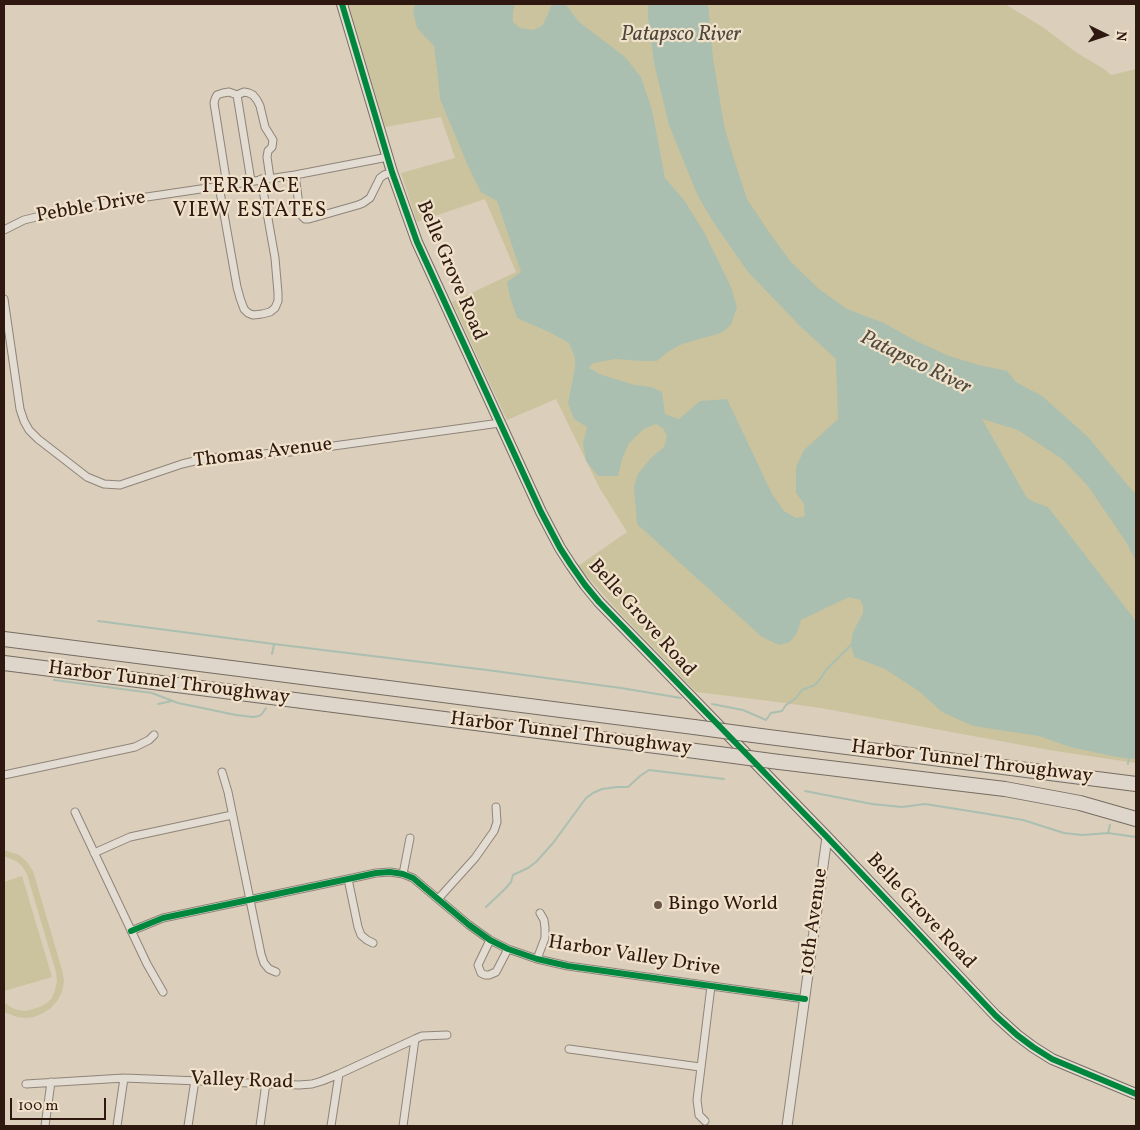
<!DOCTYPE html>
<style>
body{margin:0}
#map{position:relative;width:1140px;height:1130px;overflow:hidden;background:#dbcebb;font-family:Vollkorn,serif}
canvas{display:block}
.frame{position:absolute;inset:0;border:5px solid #2e180f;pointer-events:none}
.north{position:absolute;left:1080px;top:10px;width:50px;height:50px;-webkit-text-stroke:4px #f0e2ca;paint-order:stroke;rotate:94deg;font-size:14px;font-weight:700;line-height:20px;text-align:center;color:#2e180f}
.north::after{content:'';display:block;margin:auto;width:18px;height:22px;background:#2e180f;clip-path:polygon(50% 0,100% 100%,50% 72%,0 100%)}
.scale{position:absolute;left:10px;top:1098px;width:96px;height:22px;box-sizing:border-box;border:2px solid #2e180f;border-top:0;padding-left:6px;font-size:15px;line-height:18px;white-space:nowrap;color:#2e180f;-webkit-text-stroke:4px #f0e2ca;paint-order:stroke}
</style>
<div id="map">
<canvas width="1140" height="1130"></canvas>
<div class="frame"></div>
<div class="north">N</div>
<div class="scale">100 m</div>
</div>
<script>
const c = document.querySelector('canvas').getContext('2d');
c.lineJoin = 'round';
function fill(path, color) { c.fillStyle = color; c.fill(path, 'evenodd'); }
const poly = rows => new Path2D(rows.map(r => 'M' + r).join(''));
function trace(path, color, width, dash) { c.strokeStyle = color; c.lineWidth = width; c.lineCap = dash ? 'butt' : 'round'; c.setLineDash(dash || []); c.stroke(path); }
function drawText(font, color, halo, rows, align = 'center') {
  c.font = font + ' Vollkorn,serif'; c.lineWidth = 4.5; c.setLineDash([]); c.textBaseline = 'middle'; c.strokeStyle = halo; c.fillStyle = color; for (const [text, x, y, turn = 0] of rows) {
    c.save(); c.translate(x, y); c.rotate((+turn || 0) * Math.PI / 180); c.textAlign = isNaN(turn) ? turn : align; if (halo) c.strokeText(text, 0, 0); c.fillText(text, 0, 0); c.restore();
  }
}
const green = poly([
 [348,4,1005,4,1044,28,1077,53,1104,69,1111,75,1136,69,1136,763,1049,750,821,708,770,701,696,692,620,613,578,566,627,532,599,487,556,399,507,420,452,302,516,272,485,199,417,222,401,173,455,158,441,117,385,127],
 [4,850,19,855,27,862,33,871,62,970,64,981,62,992,57,1001,51,1008,43,1013,34,1017,26,1018,17,1017,4,1012,4,1002,12,1008,18,1010,26,1011,40,1007,47,1003,52,998,55,990,57,981,56,972,27,874,22,866,16,861,4,856],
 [22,876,52,977,4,991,4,882]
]);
const water = poly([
 [415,4,515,4,513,12,513,22,520,28,533,30,542,26,548,14,551,6,556,4,566,5,579,22,624,56,641,77,652,110,665,178,684,200,704,232,731,287,737,307,731,325,721,333,682,344,666,353,657,361,642,361,616,359,593,363,589,368,602,375,635,385,651,387,662,392,665,414,679,419,700,401,727,399,772,494,784,511,796,518,805,516,804,504,796,493,796,467,804,450,838,419,836,359,801,327,748,272,712,220,697,194,669,125,654,63,648,18,648,4,708,4,713,58,724,125,732,153,747,199,771,235,791,262,819,289,847,309,884,323,914,340,949,356,979,365,1007,371,1016,382,1042,396,1088,437,1130,488,1136,494,1136,561,1126,542,1088,486,1062,459,1018,430,982,419,1027,498,1034,502,1048,507,1136,621,1136,759,1117,757,1070,747,1039,736,973,726,942,712,920,692,885,669,854,657,851,645,853,632,863,613,863,605,860,600,849,597,801,620,797,633,790,642,779,645,762,637,637,524,634,487,638,474,651,458,664,447,667,436,663,428,656,424,644,429,629,443,622,459,618,476,598,476,586,461,583,443,587,427,574,419,568,403,575,368,575,357,569,343,549,332,517,318,510,297,507,282,521,272,497,201,481,192,468,166,440,99,438,77,434,46,417,28,413,11]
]);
const stream = poly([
 [98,621,274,644,487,670,621,688,681,698],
 [272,654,274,644],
 [54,680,152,693,178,703,236,715,253,717,259,716,262,714,266,708],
 [158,704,172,701],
 [712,704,743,710,766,720,771,713,782,711,786,705,796,698,802,690,815,685,821,678,826,670,852,644],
 [1128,764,1129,756],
 [805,791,872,804,902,807,925,804,982,813,1023,820,1064,833,1082,835,1096,834,1108,833,1136,837],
 [1108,833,1110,825],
 [486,907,505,889,511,882,513,875,528,868,536,862,553,843,586,798,593,793,602,789,617,787,628,787,640,776,649,770,724,779]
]);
const minor = poly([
 [237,95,251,181],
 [295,175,300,212,302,216,305,219,309,219,358,205,363,203,370,198,380,178,384,175,392,172],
 [227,185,214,103,215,99,217,95,223,93,229,92,237,95,244,92,249,93,253,95,257,100,260,106,265,127,273,140,272,147,268,151,267,157,270,178],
 [219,186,237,287,240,298,244,309,248,313,253,315,262,314,270,312,275,308,278,301,278,293,275,258,261,179],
 [4,230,24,220,61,211,113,202,295,175,388,157],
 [4,299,20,409,24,421,29,430,38,439,87,477,104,484,120,485,182,464,207,458,290,452,500,423],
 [222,772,228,792,261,954,264,963,269,969,276,972],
 [4,775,135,747,149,740,154,735],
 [75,812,147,964,163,992],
 [94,853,130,837,232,815],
 [403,874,410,838],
 [348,879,358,927,361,935,367,940,373,943],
 [439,898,475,858,494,831,497,822,496,807],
 [131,931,163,918,348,879,376,873,390,872,403,874,413,878,469,925,490,940,508,949,537,959,568,966,805,999],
 [490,940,478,965,481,973,485,975,489,975,496,972,508,949],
 [537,959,545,938,545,928,544,920,540,913],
 [569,1049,700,1067],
 [26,1084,124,1078,299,1085,312,1084,322,1081,339,1074,415,1039,422,1036,447,1035],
 [705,1121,699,1115,697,1100,711,986],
 [45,1126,51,1082],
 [117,1126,124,1078],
 [188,1126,195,1080],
 [260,1126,266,1083],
 [331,1126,339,1074],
 [403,1126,415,1039]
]);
const tertiary = poly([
 [787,1126,827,837]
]);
const secondary = poly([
 [342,4,392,172,417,242,541,512,560,548,571,565,585,585,599,602,827,837,996,1016,1017,1035,1033,1047,1052,1059,1136,1094]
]);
const motorway = poly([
 [4,639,694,727],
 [4,663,719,754],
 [753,735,1136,784],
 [779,762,1005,789,1080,803,1136,819]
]);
const motorwayBridge = poly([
 [694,727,753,735],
 [719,754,779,762]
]);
const cycleway = poly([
 [342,4,392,172,417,242,541,512,560,548,571,565,585,585,599,602,827,837,996,1016,1017,1035,1033,1047,1052,1059,1136,1094],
 [131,931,163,918,348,879,376,873,390,872,403,874,413,878,469,925,490,940,508,949,537,959,568,966,805,999]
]);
const markers = [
 [658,905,5,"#6b584b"]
];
const streetNames = [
 ["Pebble Drive",91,208,-10],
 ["Belle Grove Road",450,271,67],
 ["Thomas Avenue",263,454,-7],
 ["Belle Grove Road",641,619,48],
 ["Harbor Tunnel Throughway",169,684,7],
 ["Harbor Tunnel Throughway",571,735,7],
 ["Harbor Tunnel Throughway",972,763,7],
 ["Belle Grove Road",920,912,47],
 ["10th Avenue",815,922,-82],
 ["Harbor Valley Drive",634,957,9],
 ["Valley Road",242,1082,2]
];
const poiNames = [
 ["Bingo World",668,905]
];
const waterNames = [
 ["Patapsco River",681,36],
 ["Patapsco River",915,364,26]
];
const neighbourhoodNames = [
 ["TERRACE",250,188],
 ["VIEW ESTATES",250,212]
];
fill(green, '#cbc39d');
fill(water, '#abbfb0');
trace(stream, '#abbfb0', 2);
trace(minor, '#8f8479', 9);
trace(tertiary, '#8f8479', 11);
trace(secondary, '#766c62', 12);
trace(motorway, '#766c62', 16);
trace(minor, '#e3dcd2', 7);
trace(tertiary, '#e3dcd2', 9);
trace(secondary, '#e3dcd2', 10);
trace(motorway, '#ded6cb', 14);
trace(motorwayBridge, '#766c62', 16, []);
trace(motorwayBridge, '#ded6cb', 14);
trace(cycleway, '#00873e', 6);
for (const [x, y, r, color] of markers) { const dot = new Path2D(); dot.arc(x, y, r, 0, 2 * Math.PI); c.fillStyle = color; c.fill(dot); trace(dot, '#f0e2ca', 2); }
drawText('20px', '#2e180f', '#f0e2ca', streetNames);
drawText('20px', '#2e180f', '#f0e2ca', poiNames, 'left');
drawText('italic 21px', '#4e483e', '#f0e2ca', waterNames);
c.letterSpacing = '1px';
drawText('21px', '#2e180f', '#f0e2ca', neighbourhoodNames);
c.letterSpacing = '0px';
</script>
